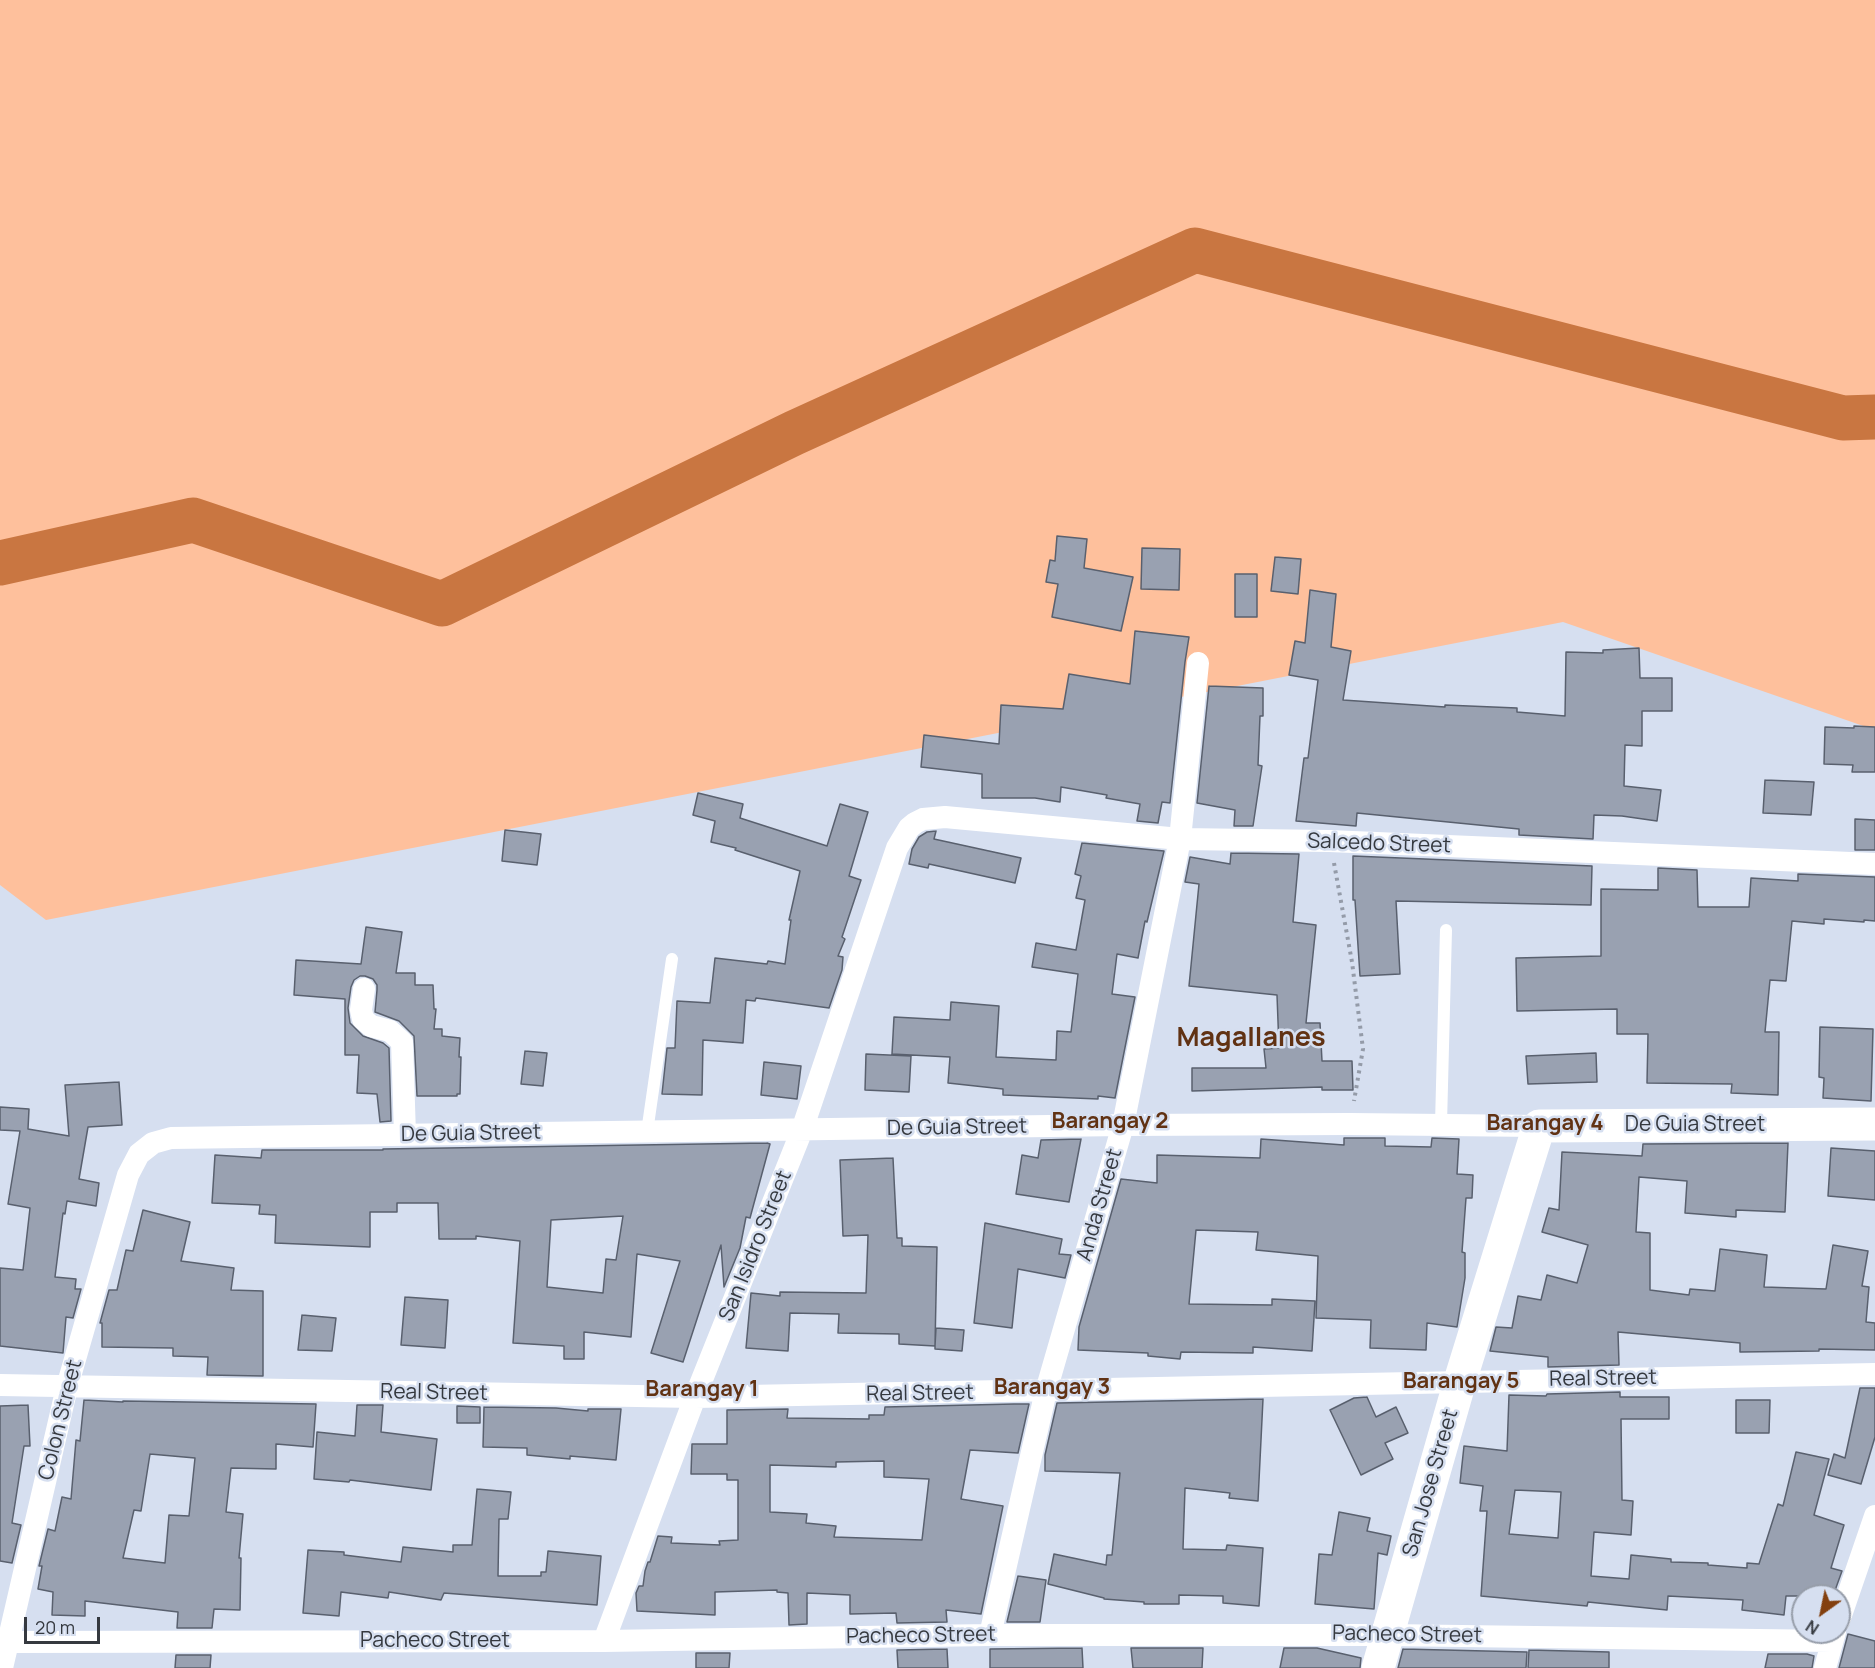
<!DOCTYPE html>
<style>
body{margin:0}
#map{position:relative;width:1875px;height:1668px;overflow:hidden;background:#d6dff0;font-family:Manrope,sans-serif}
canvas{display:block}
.north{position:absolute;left:1791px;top:1584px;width:60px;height:60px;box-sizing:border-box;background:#d6dff0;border:2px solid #969da9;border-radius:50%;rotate:213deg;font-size:16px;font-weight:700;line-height:24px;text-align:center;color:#35393f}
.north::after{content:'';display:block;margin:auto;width:21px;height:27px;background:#83400f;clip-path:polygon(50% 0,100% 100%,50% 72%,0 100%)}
.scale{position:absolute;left:24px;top:1617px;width:76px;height:27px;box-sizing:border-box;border:3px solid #35393f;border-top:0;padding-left:8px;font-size:18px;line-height:21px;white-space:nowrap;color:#35393f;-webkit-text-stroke:4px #d6dff0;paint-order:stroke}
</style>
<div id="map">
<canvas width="1875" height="1668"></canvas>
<div class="north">N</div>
<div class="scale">20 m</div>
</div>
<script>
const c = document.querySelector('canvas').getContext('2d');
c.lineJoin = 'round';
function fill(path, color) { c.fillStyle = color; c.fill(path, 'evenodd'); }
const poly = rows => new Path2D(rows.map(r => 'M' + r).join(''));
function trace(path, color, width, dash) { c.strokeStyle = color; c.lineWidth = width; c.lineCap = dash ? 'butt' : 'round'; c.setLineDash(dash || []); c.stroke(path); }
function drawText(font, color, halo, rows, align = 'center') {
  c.font = font + ' Manrope,sans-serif'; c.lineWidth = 5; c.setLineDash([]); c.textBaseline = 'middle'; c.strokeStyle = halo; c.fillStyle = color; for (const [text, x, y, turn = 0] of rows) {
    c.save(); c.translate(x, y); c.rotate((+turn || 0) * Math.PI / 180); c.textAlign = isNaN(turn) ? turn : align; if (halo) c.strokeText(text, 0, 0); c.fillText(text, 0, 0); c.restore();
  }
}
const green = poly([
 [0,0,1875,0,1875,730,1563,622,46,920,0,885]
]);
const river = poly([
 [0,563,193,520,442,604,794,433,1195,250,1843,418,1875,417]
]);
const building = poly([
 [1057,536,1087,539,1084,568,1133,577,1121,631,1052,617,1058,584,1046,582,1050,560,1055,561,1057,536],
 [1142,548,1180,549,1179,590,1141,589,1142,548],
 [1275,557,1301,559,1298,594,1271,591,1275,557],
 [1235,574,1257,574,1257,617,1235,617,1235,574],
 [1310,590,1336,594,1331,647,1351,651,1343,700,1445,707,1445,705,1517,708,1517,712,1565,716,1566,652,1603,653,1603,650,1639,648,1640,678,1672,678,1672,711,1642,711,1642,746,1625,745,1624,786,1661,790,1657,821,1622,816,1594,815,1593,839,1519,835,1519,829,1357,813,1356,826,1296,821,1304,758,1308,758,1318,680,1289,675,1295,641,1305,643,1310,590],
 [1135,631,1189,637,1185,662,1170,803,1162,802,1158,823,1137,821,1140,804,1106,798,1107,795,1061,787,1060,802,1035,798,982,798,982,774,921,767,924,735,999,744,1001,705,1063,709,1069,674,1130,684,1135,631],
 [1209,686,1263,688,1263,716,1260,716,1258,765,1262,766,1253,826,1234,826,1235,810,1197,803,1209,686],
 [1854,726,1875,727,1875,772,1852,772,1853,765,1824,764,1825,727,1854,728,1854,726],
 [1765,780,1814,782,1811,815,1763,813,1765,780],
 [698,793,743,804,740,818,827,846,840,804,868,812,849,876,861,880,842,937,845,939,838,956,843,957,842,970,829,1008,756,998,755,1001,746,1000,743,1043,703,1040,702,1095,662,1094,667,1048,675,1048,677,1001,710,1003,715,958,767,964,768,961,785,964,791,920,789,920,800,871,735,850,736,848,711,842,715,821,693,815,698,793],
 [1855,819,1875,820,1875,850,1855,850,1855,819],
 [505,830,541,834,537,865,502,861,505,830],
 [936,831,934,839,1021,858,1015,883,929,864,928,868,909,864,912,849,919,837,927,832,936,831],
 [1082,843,1164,851,1147,922,1145,921,1138,958,1117,954,1112,994,1135,997,1115,1098,1098,1096,1098,1099,1003,1095,1003,1089,948,1083,950,1057,892,1054,894,1017,950,1020,951,1002,999,1006,996,1057,1056,1060,1057,1031,1071,1032,1078,974,1032,967,1036,943,1076,950,1085,900,1076,898,1081,876,1075,874,1082,843],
 [1231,853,1299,854,1293,922,1316,925,1306,1023,1320,1023,1322,1061,1352,1061,1353,1090,1322,1090,1322,1087,1192,1091,1192,1068,1266,1068,1264,1049,1279,1048,1277,995,1189,986,1199,884,1185,882,1190,857,1230,864,1231,853],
 [1353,856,1592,866,1591,905,1396,901,1400,974,1360,976,1355,900,1353,900,1353,856],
 [1658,868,1697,870,1698,907,1749,907,1751,878,1798,881,1798,874,1875,877,1875,921,1864,920,1864,922,1824,919,1824,924,1792,921,1786,981,1770,980,1765,1032,1779,1032,1778,1095,1731,1093,1732,1084,1647,1083,1648,1034,1617,1034,1617,1009,1517,1011,1516,958,1601,956,1601,889,1658,890,1658,868],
 [366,927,402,932,396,973,415,973,415,985,433,985,434,1009,436,1009,434,1029,442,1029,442,1036,460,1038,459,1057,461,1057,460,1094,457,1094,457,1096,417,1096,414,1036,399,1021,375,1012,377,990,377,985,373,979,365,976,360,976,354,980,351,987,348,1008,350,1023,363,1036,383,1043,389,1048,391,1121,380,1122,377,1094,357,1093,359,1055,345,1055,345,999,294,995,296,960,361,964,366,927],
 [1820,1027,1873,1029,1871,1101,1823,1098,1824,1078,1819,1077,1820,1027],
 [525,1051,547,1053,543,1086,521,1084,525,1051],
 [1596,1053,1597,1082,1528,1084,1526,1056,1596,1053],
 [866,1054,911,1056,909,1092,865,1090,866,1054],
 [764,1062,801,1066,797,1099,761,1095,764,1062],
 [119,1082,122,1125,88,1127,79,1179,99,1183,96,1206,67,1201,65,1214,63,1213,55,1277,76,1279,75,1289,81,1289,73,1318,66,1317,63,1353,0,1346,0,1268,23,1270,30,1208,8,1204,20,1131,0,1130,0,1107,29,1109,28,1129,69,1136,65,1085,119,1082],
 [1344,1138,1385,1138,1385,1146,1431,1147,1432,1138,1459,1139,1457,1174,1473,1175,1472,1198,1466,1198,1462,1252,1465,1253,1465,1278,1457,1327,1427,1323,1426,1350,1370,1348,1371,1320,1316,1318,1318,1256,1256,1250,1258,1232,1196,1230,1189,1304,1272,1305,1272,1299,1315,1301,1312,1351,1253,1347,1253,1353,1181,1352,1180,1359,1148,1356,1148,1353,1078,1350,1079,1327,1121,1179,1157,1183,1157,1155,1260,1158,1261,1139,1344,1145,1344,1138],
 [1081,1139,1069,1202,1016,1194,1022,1155,1038,1158,1041,1140,1081,1139],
 [767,1143,770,1144,750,1218,746,1217,740,1248,724,1287,721,1245,683,1362,651,1353,680,1261,637,1254,631,1337,584,1332,584,1359,564,1359,564,1346,513,1343,520,1241,476,1236,476,1239,439,1239,438,1203,397,1203,397,1212,370,1212,370,1247,275,1243,276,1215,259,1214,260,1205,212,1203,215,1155,261,1158,262,1150,383,1150,383,1149,767,1143],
 [623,1216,616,1260,606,1259,603,1293,547,1287,551,1220,623,1216],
 [1788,1143,1785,1212,1736,1210,1736,1217,1685,1213,1687,1181,1639,1177,1636,1232,1650,1233,1650,1290,1689,1295,1690,1289,1715,1291,1720,1249,1767,1255,1764,1287,1826,1289,1833,1245,1868,1251,1862,1286,1869,1287,1866,1322,1875,1323,1875,1350,1819,1349,1819,1351,1740,1352,1740,1343,1618,1332,1619,1365,1548,1367,1548,1357,1490,1351,1496,1327,1512,1328,1518,1296,1541,1300,1547,1275,1577,1283,1588,1245,1542,1232,1549,1208,1559,1210,1562,1152,1642,1156,1643,1144,1788,1143],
 [1831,1148,1875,1151,1875,1200,1828,1196,1831,1148],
 [893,1158,897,1238,902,1238,902,1246,937,1247,935,1346,936,1328,964,1330,962,1351,935,1349,935,1346,899,1344,899,1334,838,1333,839,1314,790,1313,788,1351,746,1348,751,1293,780,1296,780,1292,866,1293,868,1235,843,1236,840,1160,893,1158],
 [143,1210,190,1222,181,1261,234,1268,231,1290,263,1291,263,1376,207,1375,208,1357,173,1356,173,1348,102,1347,102,1323,100,1323,109,1290,117,1290,126,1250,133,1251,143,1210],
 [985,1223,1062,1239,1059,1254,1071,1255,1065,1278,1018,1269,1012,1328,974,1323,985,1223],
 [405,1297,448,1300,445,1348,401,1345,405,1297],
 [302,1315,336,1318,332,1351,298,1350,302,1315],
 [1860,1388,1875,1388,1875,1437,1861,1484,1828,1475,1834,1454,1845,1458,1860,1388],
 [1620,1392,1620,1397,1669,1397,1669,1419,1621,1419,1622,1500,1633,1501,1631,1535,1594,1532,1591,1576,1629,1579,1631,1555,1671,1559,1671,1562,1708,1563,1708,1565,1747,1568,1747,1563,1759,1564,1778,1504,1783,1506,1796,1452,1829,1459,1814,1515,1844,1525,1831,1568,1842,1571,1833,1596,1786,1596,1784,1615,1742,1610,1743,1600,1668,1596,1667,1610,1588,1602,1587,1606,1481,1596,1487,1511,1480,1511,1483,1486,1460,1483,1464,1446,1507,1451,1509,1395,1546,1396,1547,1394,1620,1392],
 [1515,1490,1561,1492,1558,1538,1509,1534,1515,1490],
 [1367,1397,1376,1417,1396,1407,1408,1433,1385,1443,1393,1459,1361,1475,1330,1410,1354,1398,1367,1397],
 [1263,1399,1258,1501,1229,1498,1230,1493,1185,1488,1183,1549,1226,1550,1227,1545,1263,1548,1259,1606,1223,1603,1223,1596,1179,1595,1179,1604,1144,1604,1144,1602,1104,1599,1104,1598,1048,1584,1054,1554,1106,1565,1107,1555,1112,1555,1120,1473,1045,1471,1045,1455,1057,1403,1263,1399],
 [84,1400,123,1402,123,1401,316,1404,313,1447,276,1444,276,1469,231,1468,226,1512,243,1514,239,1558,241,1558,240,1610,214,1609,212,1628,177,1628,178,1612,85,1601,85,1616,52,1615,53,1592,38,1589,42,1566,39,1566,48,1529,55,1531,62,1497,71,1499,76,1440,80,1441,84,1400],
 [150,1454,195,1458,189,1516,169,1515,165,1563,123,1558,134,1510,141,1511,150,1454],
 [1736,1400,1770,1400,1769,1433,1736,1433,1736,1400],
 [1014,1404,1029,1404,1018,1453,970,1450,961,1499,1003,1506,981,1614,946,1610,947,1622,897,1623,896,1613,850,1614,850,1595,807,1593,807,1624,789,1625,788,1593,777,1592,777,1590,715,1592,715,1615,637,1611,636,1593,639,1586,643,1586,645,1571,648,1562,650,1562,658,1536,672,1537,671,1543,720,1545,719,1541,738,1540,738,1480,727,1480,727,1474,691,1474,692,1444,727,1444,727,1410,788,1409,787,1418,869,1419,869,1415,884,1415,885,1407,1014,1404],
 [884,1461,884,1477,929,1479,922,1540,834,1537,836,1526,806,1523,807,1514,770,1512,770,1465,836,1467,836,1462,884,1461],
 [28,1405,30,1446,24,1446,12,1523,21,1525,12,1563,0,1561,0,1406,28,1405],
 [357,1405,383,1405,381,1432,437,1439,431,1490,350,1480,349,1482,314,1479,317,1432,355,1436,357,1405],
 [457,1406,480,1407,480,1423,457,1423,457,1406],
 [484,1407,556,1408,588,1411,588,1409,621,1409,616,1460,570,1456,570,1459,527,1455,527,1448,483,1447,484,1407],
 [477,1489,511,1492,508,1519,499,1519,498,1576,541,1576,541,1572,546,1572,548,1551,601,1556,597,1605,444,1593,441,1600,389,1592,388,1598,341,1592,339,1616,303,1613,308,1550,344,1552,344,1555,401,1562,403,1547,453,1552,453,1545,472,1545,477,1489],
 [1339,1512,1370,1518,1367,1531,1391,1536,1387,1555,1378,1553,1374,1609,1315,1604,1319,1554,1332,1555,1339,1512],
 [1018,1576,1046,1580,1040,1622,1007,1622,1018,1576],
 [1848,1634,1875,1641,1875,1668,1839,1668,1848,1634],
 [1082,1648,1083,1668,990,1668,990,1649,1082,1648],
 [1131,1648,1203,1648,1202,1668,1133,1668,1131,1648],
 [1284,1648,1317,1648,1361,1658,1360,1668,1280,1668,1284,1648],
 [947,1649,948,1668,898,1668,897,1650,947,1649],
 [1403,1649,1527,1652,1526,1668,1398,1668,1403,1649],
 [1529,1650,1609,1652,1609,1668,1528,1668,1529,1650],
 [696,1653,730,1653,729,1668,696,1668,696,1653],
 [1768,1654,1807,1654,1814,1656,1812,1668,1765,1668,1768,1654],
 [176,1655,211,1655,210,1668,175,1668,176,1655]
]);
const path = poly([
 [1334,863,1352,962,1363,1049,1354,1101]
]);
const service = poly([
 [1441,1124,1446,930],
 [647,1132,672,959]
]);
const minor = poly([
 [364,989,361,1010,363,1019,371,1026,390,1031,402,1042,405,1135],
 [0,1385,695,1397,1875,1374],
 [1839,1621,1875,1516],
 [990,1635,1046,1391,1123,1125,1180,839,1198,663],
 [604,1641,695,1397,802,1130,897,848,909,828,915,823,923,819,945,817,1180,839,1329,841,1875,864],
 [9,1642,604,1641,990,1635,1387,1635,1832,1641],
 [2,1668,67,1387,128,1175,139,1154,153,1143,171,1138,1123,1125,1350,1124,1539,1126],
 [1825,1668,1835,1632]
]);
const secondary = poly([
 [1378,1668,1460,1381,1539,1126,1875,1124]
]);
const streetNames = [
 ["Salcedo Street",1379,844,2],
 ["De Guia Street",1695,1125],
 ["De Guia Street",957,1128,-1],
 ["De Guia Street",471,1134,-1],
 ["Anda Street",1100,1205,-74],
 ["San Isidro Street",756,1246,-68],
 ["Real Street",1603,1379,-1],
 ["Real Street",434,1393,1],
 ["Real Street",920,1394,-1],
 ["Colon Street",61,1420,-76],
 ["San Jose Street",1431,1483,-74],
 ["Pacheco Street",1407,1635,1],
 ["Pacheco Street",921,1636,-1],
 ["Pacheco Street",435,1641]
];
const neighbourhoodNames = [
 ["Barangay 2",1110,1122],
 ["Barangay 4",1545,1124],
 ["Barangay 5",1461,1382],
 ["Barangay 3",1052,1388],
 ["Barangay 1",702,1390]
];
const districtNames = [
 ["Magallanes",1251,1038]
];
fill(green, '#fec09c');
trace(river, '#c97641', 45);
fill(building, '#99a1b1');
trace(building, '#59606e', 1.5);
trace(path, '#949ba8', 4, [3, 4.5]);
trace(service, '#fff', 12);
trace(minor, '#fff', 22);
trace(secondary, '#fff', 33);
drawText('21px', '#35393f', '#d6dff0', streetNames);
drawText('bold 22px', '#613213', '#d6dff0', neighbourhoodNames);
drawText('bold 27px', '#613213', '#d6dff0', districtNames);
</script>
